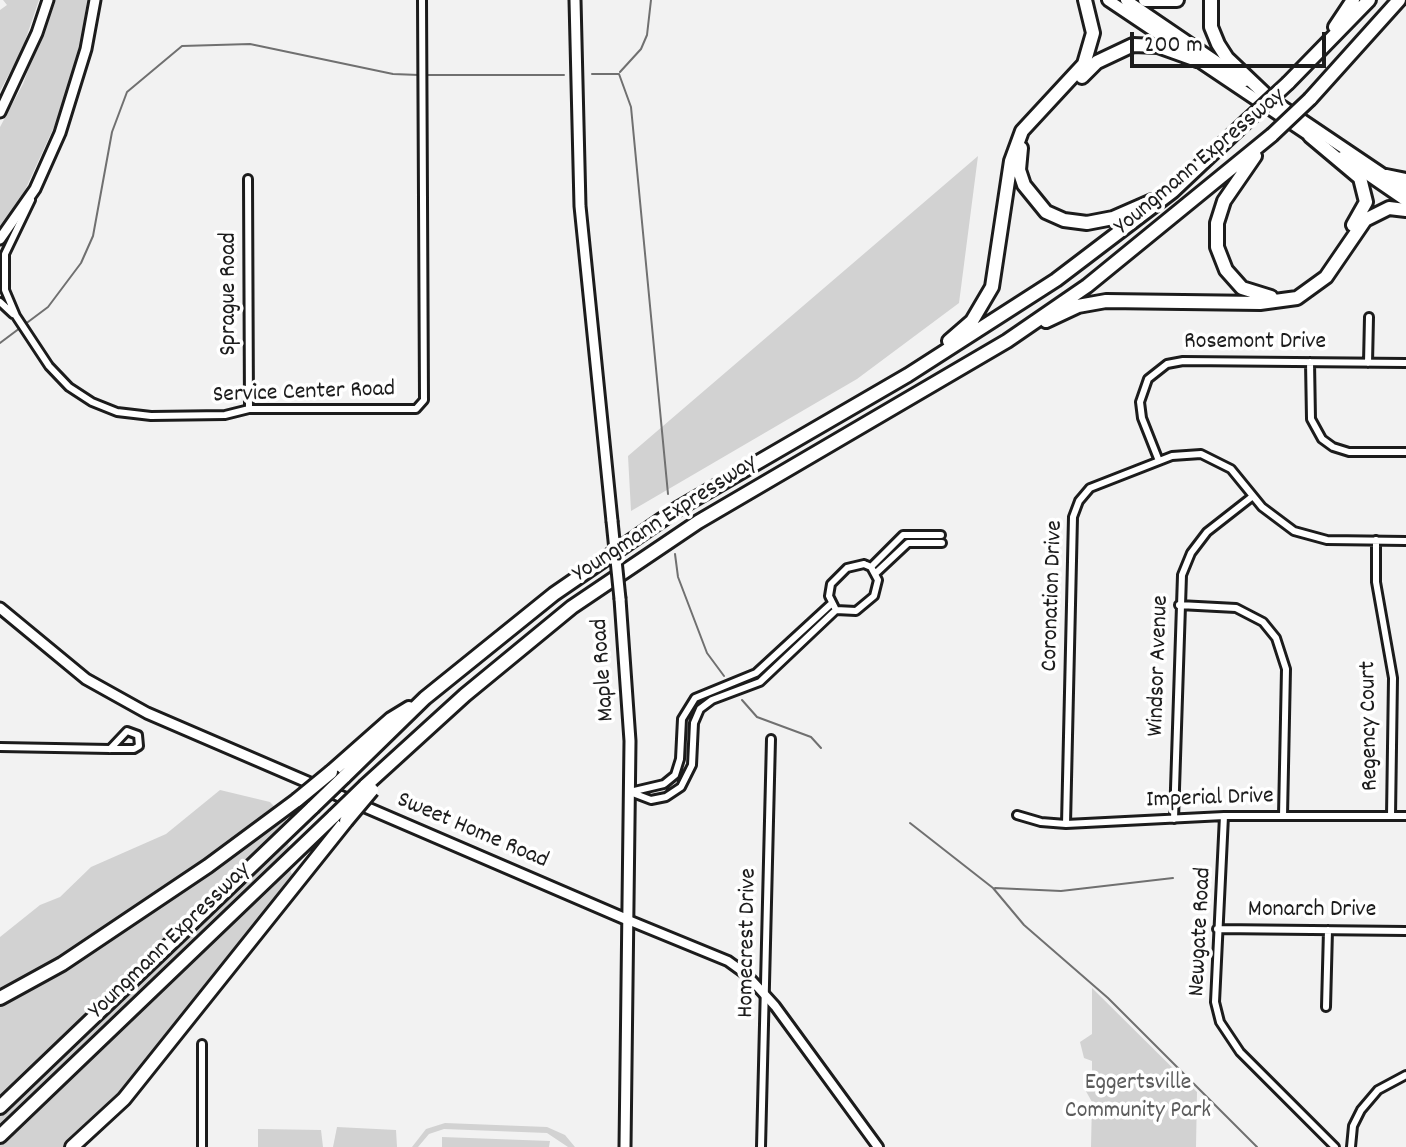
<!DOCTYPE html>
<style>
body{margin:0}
#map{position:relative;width:1406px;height:1147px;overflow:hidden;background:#f2f2f2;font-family:Dekko,sans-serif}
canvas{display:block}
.scale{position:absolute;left:1130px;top:32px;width:196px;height:36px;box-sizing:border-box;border:4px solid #1c1c1c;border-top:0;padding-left:10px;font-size:24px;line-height:28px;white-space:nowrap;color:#1c1c1c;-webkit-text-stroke:6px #fff;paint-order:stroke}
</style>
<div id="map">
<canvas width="1406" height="1147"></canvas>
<div class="scale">200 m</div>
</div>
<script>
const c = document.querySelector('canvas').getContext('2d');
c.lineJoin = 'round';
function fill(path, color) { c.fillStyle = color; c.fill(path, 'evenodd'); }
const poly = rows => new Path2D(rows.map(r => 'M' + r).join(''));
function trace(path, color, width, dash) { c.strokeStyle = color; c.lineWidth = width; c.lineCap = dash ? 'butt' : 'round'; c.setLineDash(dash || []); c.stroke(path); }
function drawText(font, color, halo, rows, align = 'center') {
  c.font = font + ' Dekko,sans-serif'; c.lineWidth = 7; c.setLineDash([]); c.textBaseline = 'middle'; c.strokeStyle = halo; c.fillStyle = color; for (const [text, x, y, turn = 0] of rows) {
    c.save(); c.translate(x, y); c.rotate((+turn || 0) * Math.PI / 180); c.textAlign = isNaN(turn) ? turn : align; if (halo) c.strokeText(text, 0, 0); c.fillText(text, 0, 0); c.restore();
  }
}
const green = poly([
 [3,0,39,0,22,50,0,91,0,10,7,5],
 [53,0,87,0,81,42,58,118,22,197,0,229,0,127,23,84],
 [978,156,959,303,857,379,631,511,628,456],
 [220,790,270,802,286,819,291,873,300,878,124,1099,72,1147,0,1147,0,937,40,905,60,897,91,867,166,834],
 [1092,988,1197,1092,1196,1147,1091,1147,1092,1102,1083,1086,1092,1077,1092,1061,1084,1058,1080,1042,1092,1034],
 [445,1123,547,1127,565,1135,575,1147,568,1147,547,1133,444,1129,429,1134,418,1147,412,1147,426,1129],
 [337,1127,396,1130,397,1147,333,1147],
 [258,1129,321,1130,323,1147,258,1147],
 [442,1137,550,1141,549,1147,442,1147]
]);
const stream = poly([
 [620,72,641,49,647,35,651,0],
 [592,74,619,74,631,107,668,494],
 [426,75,564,75],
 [0,343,48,307,81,263,93,236,112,132,127,92,182,46,250,44,393,74,419,75],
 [675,554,678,577,707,653,724,676],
 [742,700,757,717,811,737,821,748],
 [910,823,993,888,1024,925,1108,998,1257,1147],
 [995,888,1061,891,1173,878]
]);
const minor = poly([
 [248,179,249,409],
 [31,200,5,254,5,290,16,316,49,366,69,387,92,402,117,412,151,416,225,415,249,409,416,409,424,400,422,0],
 [0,302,13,314],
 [1310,362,1311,419,1322,439,1333,447,1349,452,1406,452],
 [1368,363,1369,317],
 [1159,461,1142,418,1140,402,1148,379,1167,364,1183,361,1406,363],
 [1376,540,1376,582,1393,678,1391,816],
 [864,564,871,567,878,580,874,596,856,611,836,610,829,596,831,584,847,568,864,564],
 [871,567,903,535,941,535],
 [876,573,908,543,942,543],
 [1179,605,1236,608,1263,622,1276,638,1286,669,1283,816],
 [0,747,110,749,134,749,139,746,138,735,127,731,110,749],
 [630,792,651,800,666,797,681,787,692,765,694,723,700,709,712,700,760,682,836,610],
 [630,792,664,784,675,775,680,759,682,719,695,698,756,673,831,604],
 [1017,815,1041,822,1066,824,1224,816,1406,816],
 [1224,816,1215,1002,1220,1022,1240,1052,1335,1147],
 [1174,819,1182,575,1191,553,1207,532,1253,496],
 [1066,824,1073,517,1079,501,1090,488,1172,456,1201,454,1231,469,1262,507,1294,531,1327,540,1406,541],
 [1217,929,1406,931],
 [1326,1007,1328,930],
 [202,1147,202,1044],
 [761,1147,771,739],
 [1351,1147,1353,1126,1361,1110,1378,1090,1406,1075]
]);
const tertiary = poly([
 [628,920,728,961,746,974,775,1006,878,1147]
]);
const secondary = poly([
 [575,0,580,206,612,521],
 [0,112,37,33,48,0],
 [0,239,35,189,60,133,86,49,95,0],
 [620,599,630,741,625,1147],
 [0,608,86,679,147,713,628,920]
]);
const primary = poly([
 [1108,0,1315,139],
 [1126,0,1245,81],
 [1265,95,1406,190],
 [1342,157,1406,201]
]);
const motorway = poly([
 [1145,0,1177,0],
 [1211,0,1211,27,1218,44,1227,58,1268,97],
 [1335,27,1353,0],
 [1082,77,1097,62,1133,45,1158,46,1197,60],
 [1288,83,1369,0],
 [1310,99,1399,0],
 [1310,136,1360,178,1366,202,1353,225],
 [1021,148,1019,170,1024,185,1046,212,1064,220,1087,223,1113,218,1152,201],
 [1255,156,1224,201,1217,223,1217,247,1226,270,1242,288,1271,297],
 [1386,176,1406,180],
 [1046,321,1078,306,1106,301,1260,303,1297,298,1326,277,1365,220,1389,208,1406,210],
 [949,341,972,321,992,287,1011,161,1022,131,1084,64,1093,33,1085,0],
 [331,772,391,719,409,708],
 [344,777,425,698,554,594,679,508,908,375,1056,280,1173,191,1248,120],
 [365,786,465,695,572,607,698,522,1007,341,1087,286,1272,135],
 [0,998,62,964,208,866,297,800],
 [0,1107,313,807],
 [0,1136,334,816],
 [72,1147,124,1099,346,821]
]);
const secondaryBridge = poly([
 [612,521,620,599]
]);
const motorwayBridge = poly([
 [1248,120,1288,83],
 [1272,135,1310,99],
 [297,800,331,772],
 [313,807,344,777],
 [334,816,365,786],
 [346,821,372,790]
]);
const streetNames = [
 ["Youngmann Expressway",1201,163,-40],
 ["Sprague Road",231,294,-90],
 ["Rosemont Drive",1255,344],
 ["Service Center Road",304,394,-2],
 ["Youngmann Expressway",666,520,-33],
 ["Coronation Drive",1054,596,-88],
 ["Windsor Avenue",1160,666,-88],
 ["Maple Road",605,670,-94],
 ["Regency Court",1371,726,-91],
 ["Imperial Drive",1210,800,-2],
 ["Sweet Home Road",472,832,23],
 ["Monarch Drive",1312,912],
 ["Newgate Road",1202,932,-87],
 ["Youngmann Expressway",171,942,-44],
 ["Homecrest Drive",749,943,-89]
];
const parkNames = [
 ["Eggertsville",1138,1085],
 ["Community Park",1138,1113]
];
fill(green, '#d2d2d2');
trace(stream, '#707070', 2);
trace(minor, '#1c1c1c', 12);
trace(tertiary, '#1c1c1c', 14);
trace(secondary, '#1c1c1c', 15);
trace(primary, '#1c1c1c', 16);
trace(motorway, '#1c1c1c', 18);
trace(minor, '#fff', 6);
trace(tertiary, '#fff', 8);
trace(secondary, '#fff', 9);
trace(primary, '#fff', 10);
trace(motorway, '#fff', 12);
trace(secondaryBridge, '#1c1c1c', 15, []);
trace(motorwayBridge, '#1c1c1c', 18, []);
trace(secondaryBridge, '#fff', 9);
trace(motorwayBridge, '#fff', 12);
drawText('24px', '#1c1c1c', '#fff', streetNames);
drawText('24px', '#5c5c5c', '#fff', parkNames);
</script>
